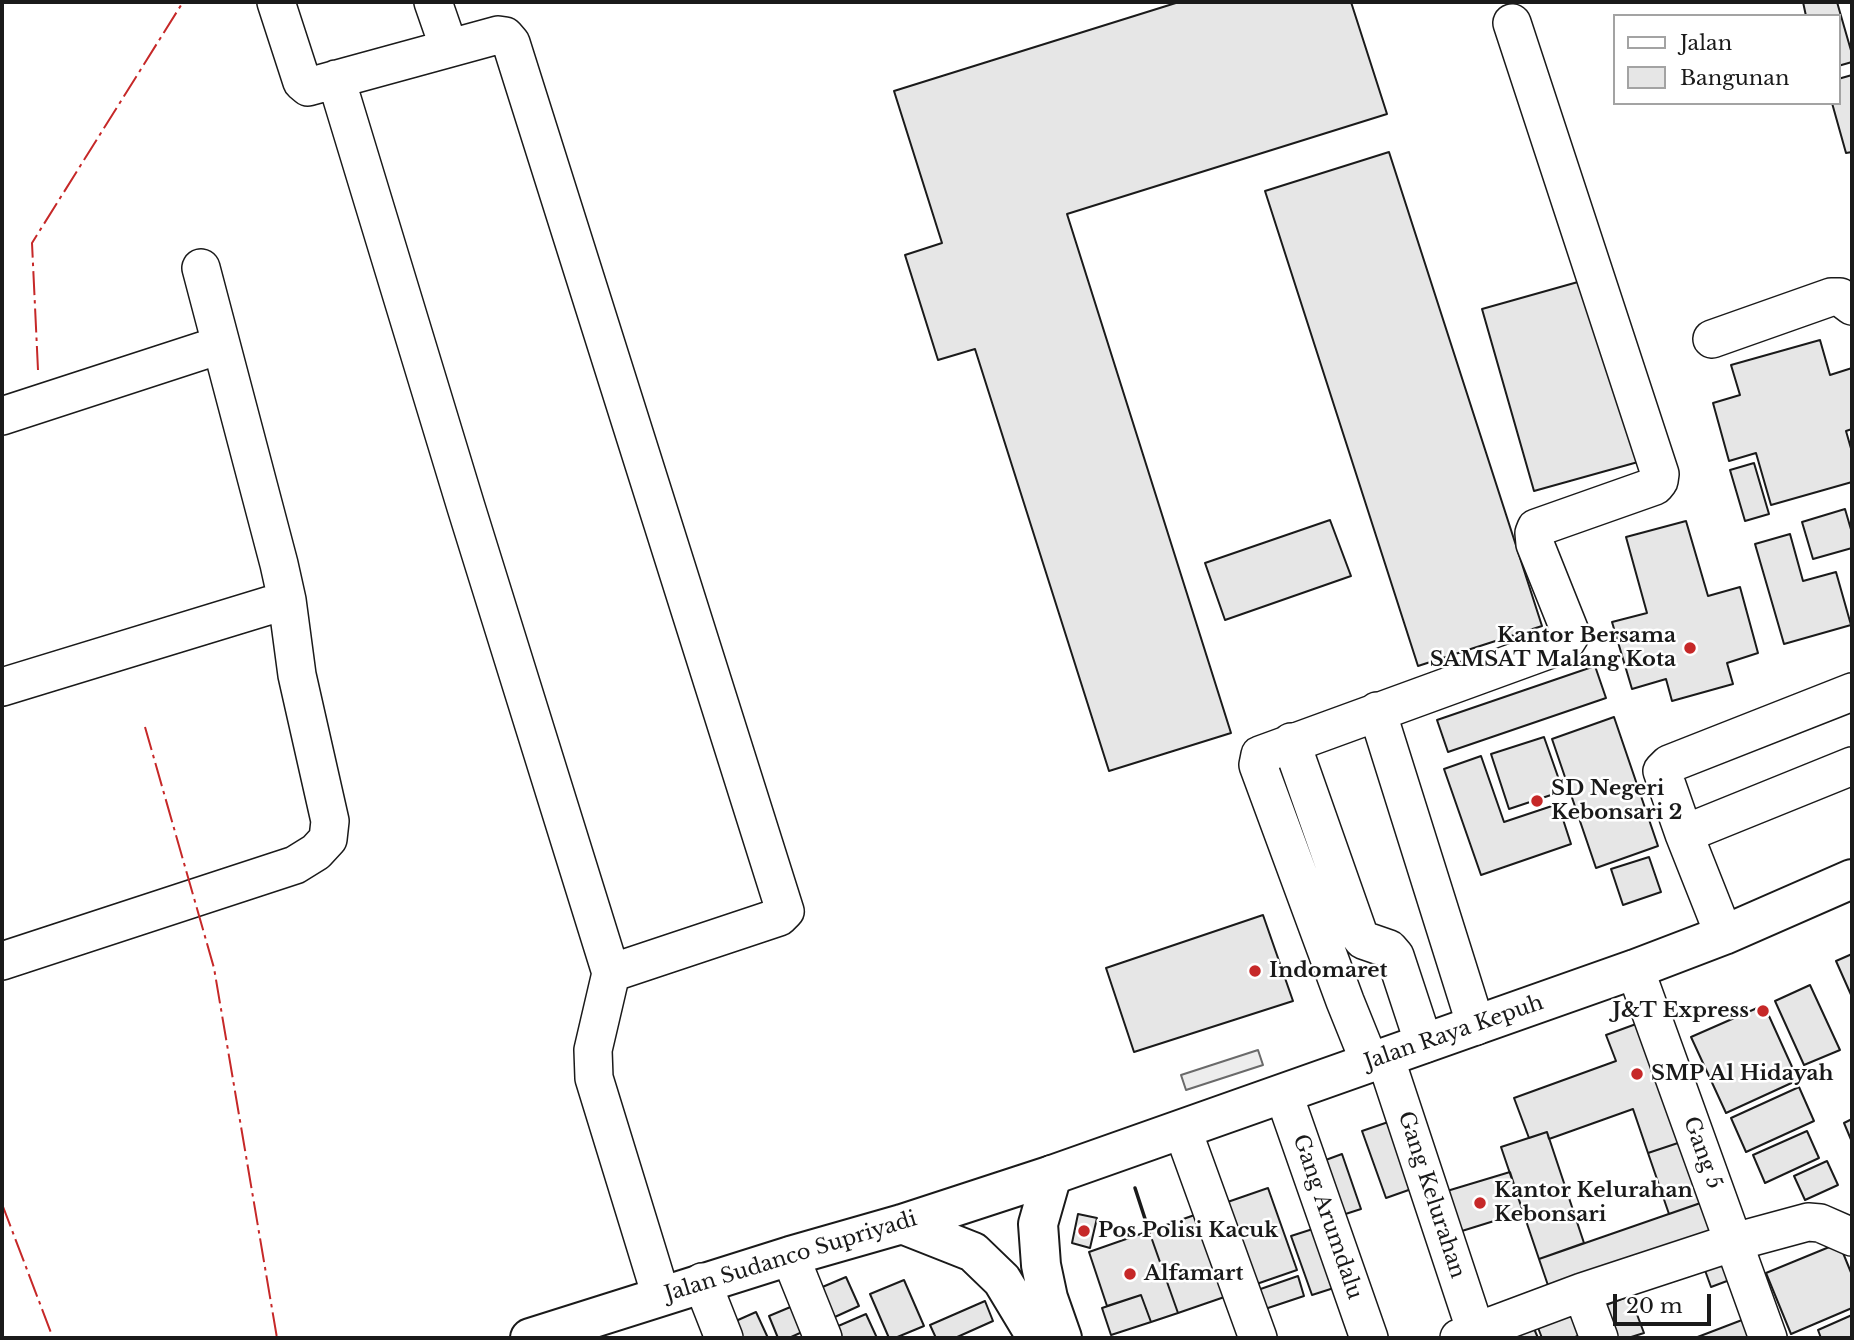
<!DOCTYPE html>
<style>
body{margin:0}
#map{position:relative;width:1854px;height:1340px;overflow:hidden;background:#fff;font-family:"Libre Baskerville",serif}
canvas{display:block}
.frame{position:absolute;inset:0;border:4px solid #1a1a1a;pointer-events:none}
.legend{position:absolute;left:1613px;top:14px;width:228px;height:91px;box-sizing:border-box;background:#fff;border:2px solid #a3a3a3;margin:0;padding:9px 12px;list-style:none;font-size:21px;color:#1a1a1a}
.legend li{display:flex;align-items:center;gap:14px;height:35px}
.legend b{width:35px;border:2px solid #a3a3a3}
.scale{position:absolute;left:1613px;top:1294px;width:98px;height:32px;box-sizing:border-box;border:4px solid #1a1a1a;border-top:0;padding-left:9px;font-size:21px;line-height:24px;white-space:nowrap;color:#1a1a1a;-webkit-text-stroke:5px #fff;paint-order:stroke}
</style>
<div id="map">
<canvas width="1854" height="1340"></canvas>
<div class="frame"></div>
<ul class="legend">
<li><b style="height:9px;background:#fff"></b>Jalan</li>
<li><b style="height:19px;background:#e6e6e6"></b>Bangunan</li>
</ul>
<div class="scale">20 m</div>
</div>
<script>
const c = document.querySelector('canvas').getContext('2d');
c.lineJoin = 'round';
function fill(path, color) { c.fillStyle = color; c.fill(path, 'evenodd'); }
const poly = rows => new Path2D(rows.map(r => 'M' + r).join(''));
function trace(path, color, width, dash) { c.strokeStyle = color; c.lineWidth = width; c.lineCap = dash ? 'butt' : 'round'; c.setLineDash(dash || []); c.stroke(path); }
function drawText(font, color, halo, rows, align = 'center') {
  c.font = font + ' "Libre Baskerville",serif'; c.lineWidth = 5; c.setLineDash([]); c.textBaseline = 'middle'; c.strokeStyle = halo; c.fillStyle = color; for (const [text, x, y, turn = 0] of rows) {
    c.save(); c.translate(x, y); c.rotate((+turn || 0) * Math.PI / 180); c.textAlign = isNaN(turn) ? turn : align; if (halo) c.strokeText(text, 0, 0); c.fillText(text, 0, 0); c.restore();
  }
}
const parking = poly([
 [1258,1050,1263,1065,1186,1090,1181,1075,1258,1050]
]);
const building = poly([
 [1179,2,1351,2,1387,114,1067,214,1231,733,1109,771,975,349,938,360,905,255,942,243,894,91,1179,2],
 [1803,2,1837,2,1852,54,1852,62,1838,66,1838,16,1806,16,1803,2],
 [1852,75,1852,152,1846,153,1832,103,1838,103,1838,79,1852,75],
 [1389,152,1542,626,1418,666,1265,191,1389,152],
 [1585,280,1638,462,1534,491,1482,309,1585,280],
 [1820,340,1830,375,1852,368,1852,429,1846,431,1852,452,1852,482,1771,505,1756,453,1729,461,1713,403,1740,395,1731,365,1820,340],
 [1754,463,1769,514,1745,521,1730,470,1754,463],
 [1845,509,1852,533,1852,548,1813,559,1802,522,1845,509],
 [1330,520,1351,576,1225,620,1205,563,1330,520],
 [1686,521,1708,596,1740,587,1758,653,1727,663,1733,684,1672,701,1666,679,1632,689,1612,622,1647,613,1626,537,1686,521],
 [1790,534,1803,581,1836,572,1851,625,1784,644,1755,544,1790,534],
 [1595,666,1606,698,1448,752,1437,720,1595,666],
 [1614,717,1658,846,1596,868,1552,739,1614,717],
 [1544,737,1563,791,1509,809,1491,754,1544,737],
 [1481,756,1504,822,1558,804,1571,844,1481,875,1444,769,1481,756],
 [1649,857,1661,892,1623,905,1611,869,1649,857],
 [1263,915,1293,1001,1134,1052,1106,968,1263,915],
 [1852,954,1852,997,1836,961,1852,954],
 [1810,985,1840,1050,1804,1065,1775,1001,1810,985],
 [1764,1005,1798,1080,1726,1113,1691,1037,1764,1005],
 [1647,1020,1690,1139,1648,1153,1633,1109,1549,1139,1547,1132,1529,1138,1514,1098,1616,1061,1606,1035,1647,1020],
 [1799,1087,1814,1121,1746,1152,1731,1118,1799,1087],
 [1397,1119,1420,1186,1386,1198,1362,1131,1397,1119],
 [1852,1119,1852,1142,1844,1123,1852,1119],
 [1807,1131,1819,1158,1765,1183,1753,1155,1807,1131],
 [1547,1132,1584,1243,1539,1259,1501,1147,1547,1132],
 [1690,1139,1712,1199,1669,1214,1648,1153,1690,1139],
 [1342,1154,1361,1209,1330,1219,1312,1165,1342,1154],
 [1827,1161,1838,1185,1805,1200,1794,1176,1827,1161],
 [1510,1172,1523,1212,1449,1235,1437,1194,1510,1172],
 [1268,1188,1297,1270,1245,1288,1216,1206,1268,1188],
 [1712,1199,1727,1238,1553,1300,1539,1259,1712,1199],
 [1206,1211,1236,1293,1178,1313,1149,1231,1206,1211],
 [1078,1214,1097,1218,1090,1248,1072,1243,1078,1214],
 [1319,1227,1340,1286,1312,1295,1291,1236,1319,1227],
 [1149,1231,1178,1313,1151,1322,1141,1295,1107,1306,1089,1252,1149,1231],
 [1839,1243,1852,1275,1852,1308,1791,1334,1766,1273,1839,1243],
 [1734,1250,1743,1275,1711,1287,1702,1262,1734,1250],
 [1298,1276,1304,1296,1256,1312,1249,1293,1298,1276],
 [846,1277,859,1306,826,1321,813,1291,846,1277],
 [904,1280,924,1326,895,1338,889,1338,870,1294,904,1280],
 [1141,1295,1151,1322,1111,1335,1102,1308,1141,1295],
 [1630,1296,1644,1333,1628,1338,1609,1338,1598,1308,1630,1296],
 [985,1301,993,1321,955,1338,936,1338,930,1325,985,1301],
 [800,1303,811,1328,789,1338,778,1338,769,1316,800,1303],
 [1570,1307,1580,1335,1573,1338,1542,1338,1535,1320,1570,1307],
 [756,1312,768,1338,735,1338,729,1324,756,1312],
 [866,1314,877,1338,832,1338,829,1330,866,1314],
 [1852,1315,1852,1338,1821,1338,1818,1330,1852,1315],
 [1529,1317,1538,1338,1507,1338,1529,1317],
 [1742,1320,1749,1338,1695,1338,1742,1320]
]);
const minor = poly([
 [276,2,302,82,308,87,498,35,505,36,511,43,785,911,779,917,611,973],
 [433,2,449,48],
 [336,79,466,507,611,973,593,1050,594,1078,661,1296],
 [1712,339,1831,297,1840,297,1852,306],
 [2,416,220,345],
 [2,687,287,600],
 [1377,711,1476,1026],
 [1291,742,1359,935,1363,940,1389,949,1395,956,1424,1044],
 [1684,834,1852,766],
 [1724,935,1684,834,1662,771,1669,764,1852,692],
 [2,961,295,865,316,852,328,839,330,821,297,675,287,600,279,564,201,268],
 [1635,969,1768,1338],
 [1385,1057,1476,1332],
 [1370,1063,1345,1001,1258,765,1260,755,1559,646,1566,642,1571,634,1535,544,1534,533,1536,528,1655,486,1659,481,1660,474,1512,23],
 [1284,1095,1369,1338],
 [1183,1131,1258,1338],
 [790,1256,823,1338],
 [702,1282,724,1338],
 [1582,1292,1599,1338],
 [1459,1338,1582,1292,1734,1242,1808,1222,1820,1223,1852,1237]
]);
const major = poly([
 [1052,1175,1635,969,1724,935,1852,879]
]);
const highway = poly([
 [1052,1175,1038,1224,1041,1265,1048,1298,1062,1338],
 [902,1224,973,1252,1002,1280,1037,1338],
 [530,1338,790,1256,902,1224,1052,1175]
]);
const wall = poly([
 [1135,1188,1149,1231]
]);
const power = poly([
 [38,370,32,243,183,2],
 [145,727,214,968,277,1338],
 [2,1204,53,1338]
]);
const markers = [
 [1690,648,7,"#c62828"],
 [1537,801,7,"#c62828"],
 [1255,971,7,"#c62828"],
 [1763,1011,7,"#c62828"],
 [1637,1074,7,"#c62828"],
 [1480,1203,7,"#c62828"],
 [1084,1231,7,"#c62828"],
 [1130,1274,7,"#c62828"]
];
const poiNames = [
 ["Kantor Bersama",1676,636,"right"],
 ["SAMSAT Malang Kota",1676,660,"right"],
 ["SD Negeri",1551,789],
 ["Kebonsari 2",1551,813],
 ["Indomaret",1269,971],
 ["J&T Express",1749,1011,"right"],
 ["SMP Al Hidayah",1651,1074],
 ["Kantor Kelurahan",1494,1191],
 ["Kebonsari",1494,1215],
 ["Pos Polisi Kacuk",1098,1231],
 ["Alfamart",1144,1274]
];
const streetNames = [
 ["Jalan Raya Kepuh",1454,1033,-19],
 ["Gang 5",1702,1153,70],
 ["Gang Kelurahan",1431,1195,72],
 ["Gang Arumdalu",1327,1217,71],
 ["Jalan Sudanco Supriyadi",791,1257,-17]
];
fill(parking, '#ededed');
trace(parking, '#6a6a6a', 2);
fill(building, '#e6e6e6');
trace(building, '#1a1a1a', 2);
trace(minor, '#1a1a1a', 40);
trace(major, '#1a1a1a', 42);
trace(highway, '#1a1a1a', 42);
trace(minor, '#fff', 37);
trace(major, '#fff', 38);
trace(highway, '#fff', 38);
trace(wall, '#1a1a1a', 3.5);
trace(power, '#c62828', 2, [24, 5, 3.5, 5]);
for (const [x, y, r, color] of markers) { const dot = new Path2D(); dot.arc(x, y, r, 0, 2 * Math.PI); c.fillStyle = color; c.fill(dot); trace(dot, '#fff', 2.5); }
drawText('bold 21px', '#1a1a1a', '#fff', poiNames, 'left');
drawText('21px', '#1a1a1a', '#fff', streetNames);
</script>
